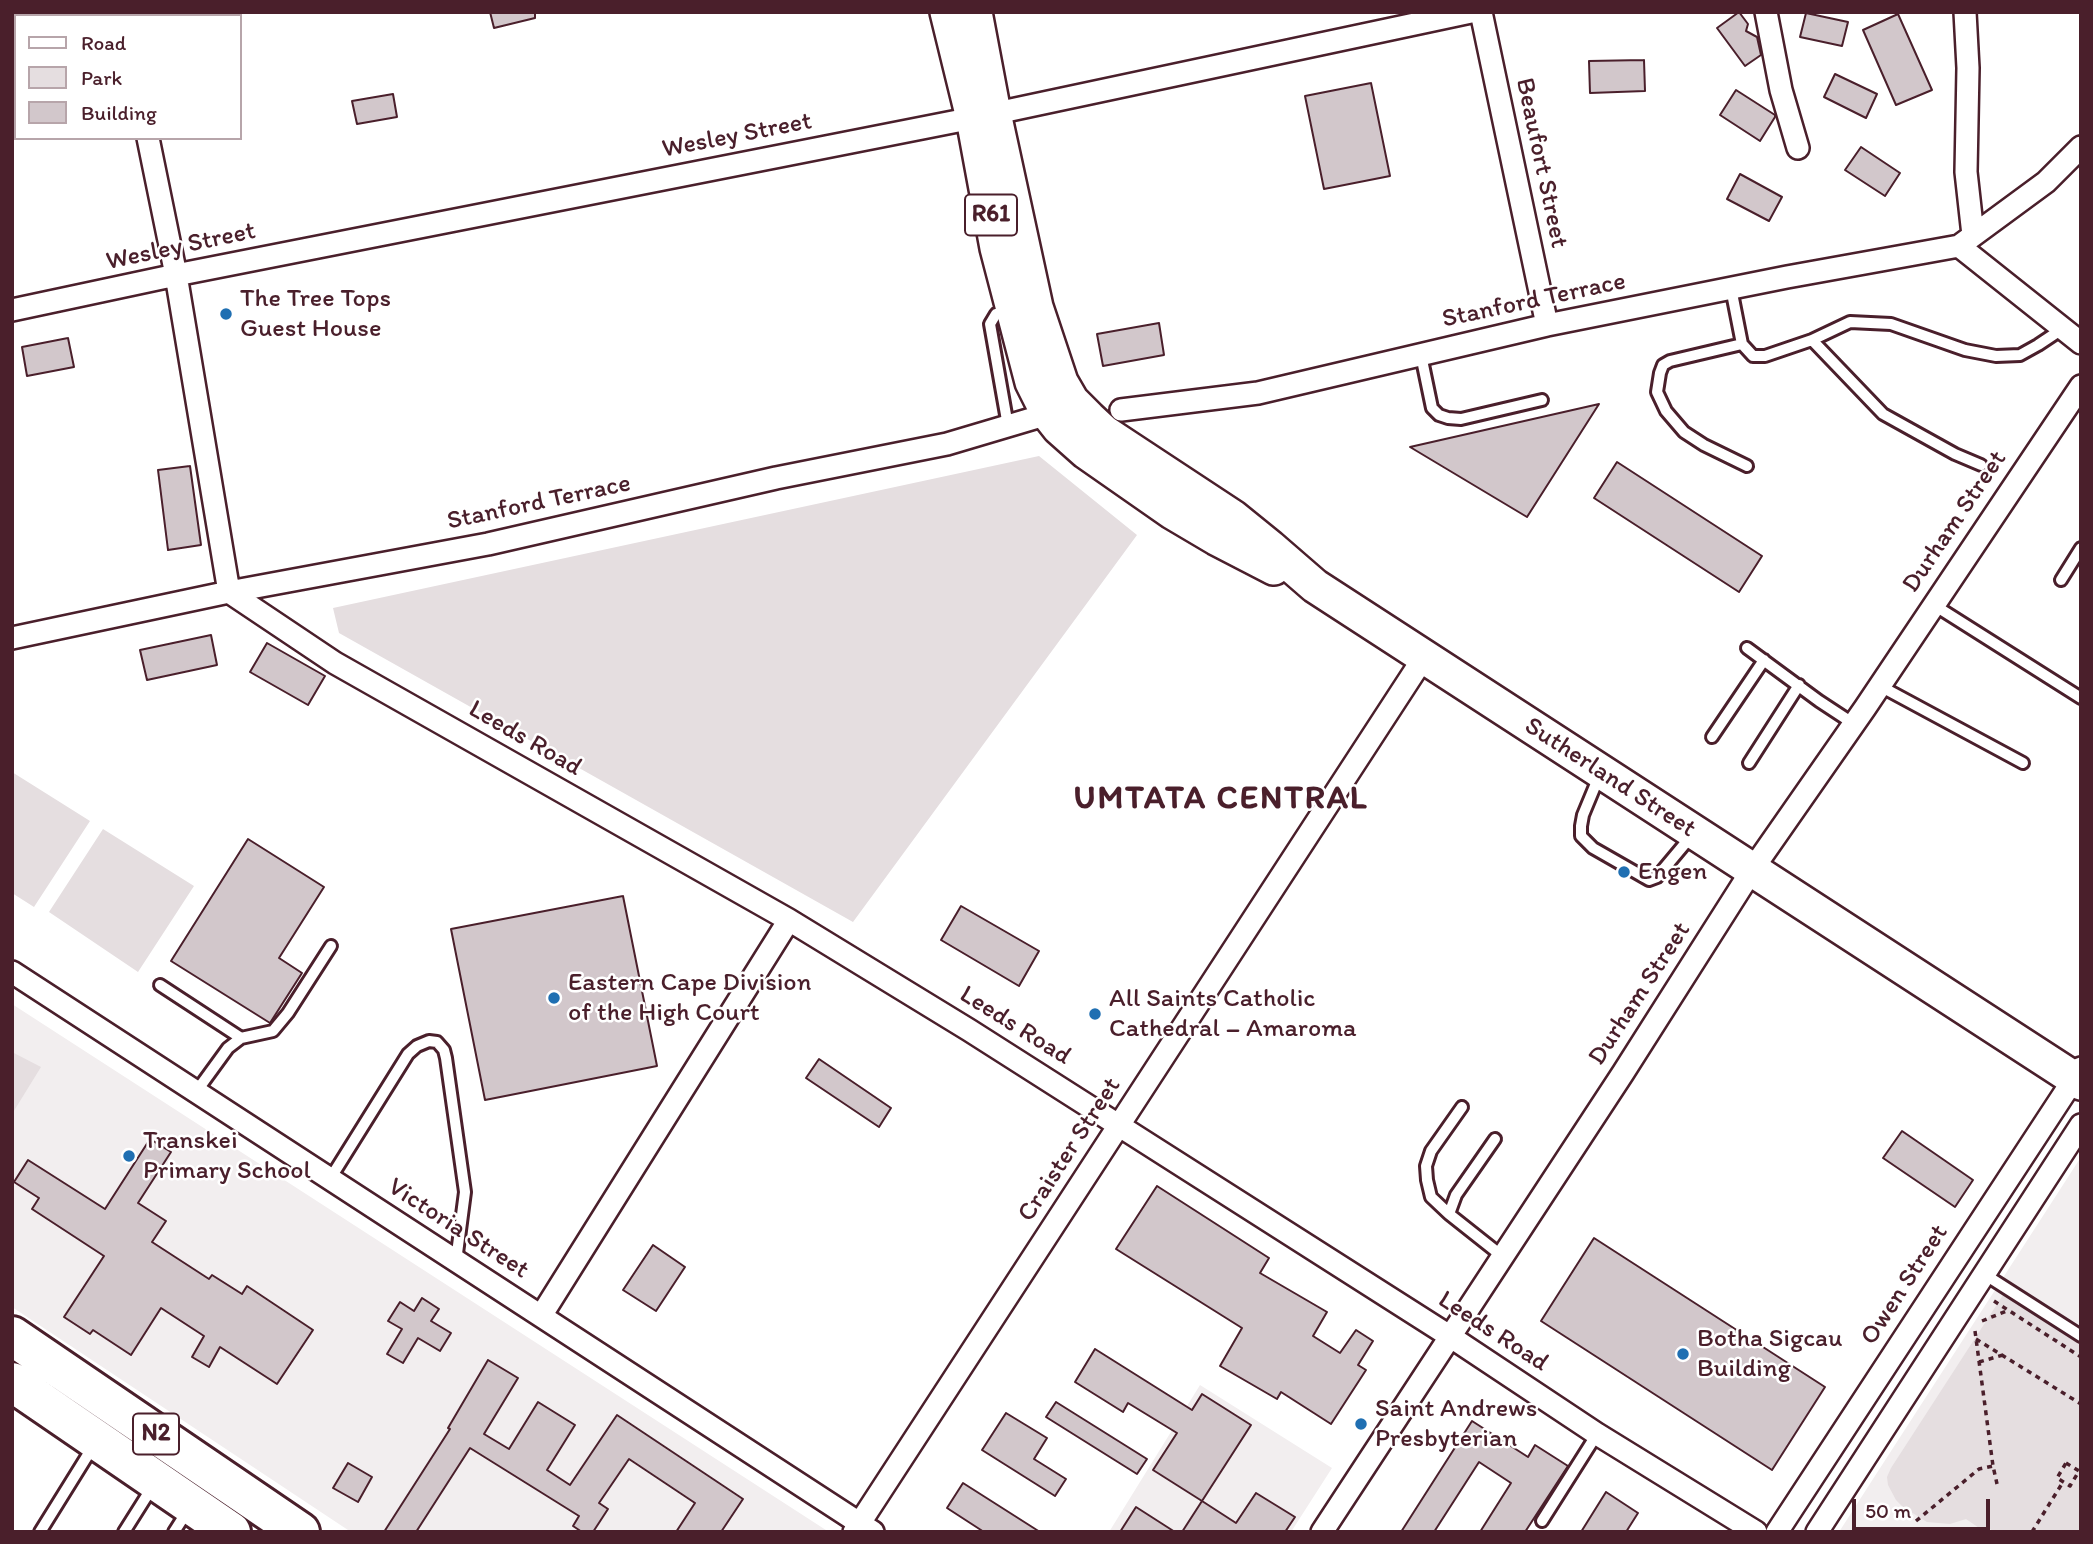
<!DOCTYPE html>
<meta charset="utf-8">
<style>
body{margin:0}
#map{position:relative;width:2093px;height:1544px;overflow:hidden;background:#fff;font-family:Itim,sans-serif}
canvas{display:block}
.frame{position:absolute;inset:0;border:14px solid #4a1f2b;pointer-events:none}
.legend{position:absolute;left:14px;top:14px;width:228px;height:126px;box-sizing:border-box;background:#fff;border:2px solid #b7a5aa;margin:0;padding:9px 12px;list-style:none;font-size:21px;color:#4a1f2b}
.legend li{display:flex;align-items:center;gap:14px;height:35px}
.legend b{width:35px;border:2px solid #b7a5aa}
.scale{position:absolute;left:1852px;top:1499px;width:138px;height:32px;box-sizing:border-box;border:4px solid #4a1f2b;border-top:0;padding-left:9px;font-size:21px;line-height:24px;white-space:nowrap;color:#4a1f2b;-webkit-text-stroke:5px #fff;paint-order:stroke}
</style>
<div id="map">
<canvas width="2093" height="1544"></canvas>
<div class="frame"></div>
<ul class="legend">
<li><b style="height:9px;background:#fff"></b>Road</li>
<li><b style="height:19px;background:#e5dee0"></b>Park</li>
<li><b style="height:19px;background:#d2c7cb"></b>Building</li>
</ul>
<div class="scale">50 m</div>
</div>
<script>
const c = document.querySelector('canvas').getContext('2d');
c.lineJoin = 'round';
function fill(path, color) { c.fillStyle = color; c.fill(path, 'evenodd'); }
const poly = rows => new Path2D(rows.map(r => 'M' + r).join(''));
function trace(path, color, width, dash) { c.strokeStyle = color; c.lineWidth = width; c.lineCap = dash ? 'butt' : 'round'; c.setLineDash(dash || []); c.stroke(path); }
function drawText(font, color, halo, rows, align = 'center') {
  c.font = font + ' Itim,sans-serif'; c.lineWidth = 5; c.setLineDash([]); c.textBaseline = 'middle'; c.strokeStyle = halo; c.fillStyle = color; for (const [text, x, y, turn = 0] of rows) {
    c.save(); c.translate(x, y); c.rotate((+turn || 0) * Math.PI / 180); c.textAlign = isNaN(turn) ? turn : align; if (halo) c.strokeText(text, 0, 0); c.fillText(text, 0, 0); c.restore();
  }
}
const built = poly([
 [12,1004,829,1532,351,1532,12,1307],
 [2081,1157,2081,1532,1839,1532,1873,1479],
 [1200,1385,1332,1468,1291,1532,1109,1532]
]);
const green = poly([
 [1039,456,1137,535,853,922,339,633,333,608],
 [12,772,90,821,34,907,12,893],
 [103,829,194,886,138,972,49,912],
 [12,1052,41,1067,12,1114],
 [2003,1295,2081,1344,2081,1532,1994,1532,1990,1529,1985,1532,1966,1519,1950,1524,1927,1522,1903,1507,1896,1500,1888,1485,1887,1477,1891,1468]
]);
const building = poly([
 [490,12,535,12,535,18,494,28,490,12],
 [1739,12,1748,24,1746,31,1757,37,1761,55,1745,66,1717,28,1739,12],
 [1806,13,1848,22,1842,46,1800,37,1806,13],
 [1898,14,1932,90,1896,105,1863,30,1898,14],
 [1644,60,1645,91,1590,93,1589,61,1644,60],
 [1835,74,1877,94,1866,118,1824,97,1835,74],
 [1371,83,1390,176,1324,189,1305,96,1371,83],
 [1736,90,1775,115,1775,117,1760,141,1720,115,1736,90],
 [393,94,397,117,357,124,352,101,393,94],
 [1861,147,1900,173,1885,196,1845,170,1861,147],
 [1740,174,1782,197,1769,221,1727,199,1740,174],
 [1159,323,1164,355,1103,366,1097,334,1159,323],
 [68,338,74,367,27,376,22,347,68,338],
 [1599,404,1527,517,1410,447,1599,404],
 [1617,462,1762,556,1739,592,1594,498,1617,462],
 [190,466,201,545,168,550,158,470,190,466],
 [211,635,217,665,147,680,140,650,211,635],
 [267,643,325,676,308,705,250,672,267,643],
 [248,839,324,887,279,958,302,973,270,1023,171,961,248,839],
 [623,896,657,1066,485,1100,451,929,623,896],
 [961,906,1039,951,1019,986,941,940,961,906],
 [819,1059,891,1108,879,1127,806,1078,819,1059],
 [1902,1131,1973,1180,1955,1207,1883,1158,1902,1131],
 [150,1139,171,1152,138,1203,166,1221,152,1242,209,1279,212,1275,242,1294,247,1286,313,1330,277,1384,220,1347,209,1367,192,1357,204,1336,161,1308,131,1355,93,1330,90,1334,64,1317,104,1256,32,1209,39,1198,14,1182,28,1160,105,1209,150,1139],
 [1157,1186,1269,1258,1260,1273,1327,1312,1313,1336,1340,1353,1356,1330,1373,1341,1358,1365,1366,1370,1331,1424,1281,1392,1277,1399,1220,1366,1242,1328,1116,1249,1157,1186],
 [1594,1238,1825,1387,1772,1470,1541,1321,1594,1238],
 [653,1245,685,1267,656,1311,623,1290,653,1245],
 [422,1298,439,1309,431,1321,451,1333,440,1351,418,1338,403,1363,387,1354,402,1329,388,1321,400,1302,414,1311,422,1298],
 [1095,1349,1192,1410,1202,1394,1251,1425,1202,1501,1153,1470,1177,1433,1128,1403,1123,1412,1075,1382,1095,1349],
 [488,1360,518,1378,484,1434,509,1449,538,1402,575,1425,547,1470,570,1485,617,1415,743,1499,721,1532,676,1532,695,1503,629,1459,599,1503,608,1509,593,1532,582,1532,573,1526,579,1516,470,1448,416,1532,384,1532,450,1429,448,1428,488,1360],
 [1056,1402,1147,1459,1137,1474,1046,1417,1056,1402],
 [1006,1413,1047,1438,1034,1459,1066,1479,1055,1496,982,1450,1006,1413],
 [1472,1421,1528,1457,1535,1445,1568,1466,1525,1532,1480,1532,1511,1483,1479,1462,1434,1532,1401,1532,1472,1421],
 [348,1463,372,1477,358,1502,333,1488,348,1463],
 [963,1483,1040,1532,984,1532,947,1508,963,1483],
 [1606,1492,1638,1513,1626,1532,1581,1532,1606,1492],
 [1256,1493,1295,1517,1285,1532,1182,1532,1202,1501,1236,1523,1256,1493],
 [1136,1507,1175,1532,1120,1532,1136,1507]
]);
const path = poly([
 [1994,1301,2081,1357],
 [1982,1321,2009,1310],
 [1975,1331,1993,1466,1997,1484],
 [1976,1339,2081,1404],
 [1979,1362,2003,1355],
 [2066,1463,2079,1471,2070,1486,2057,1478,2066,1463],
 [1916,1521,1979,1469,1993,1466],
 [2032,1532,2063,1482]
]);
const lane = poly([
 [1731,288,1742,344,1753,356,1765,356,1812,340,1850,322,1891,324,1965,350,1996,356,2020,355,2038,345,2062,329],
 [1812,340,1883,414,1955,454,1981,465],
 [1742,344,1670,361,1663,365,1660,373,1657,392,1666,411,1684,432,1704,445,1747,466],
 [1421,355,1432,408,1439,415,1448,418,1461,419,1542,400],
 [1008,426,990,324,996,314,1010,312],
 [2061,580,2081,548],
 [1934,605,2081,698],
 [1747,648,1819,701,1854,724],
 [1880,686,2023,763],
 [1712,737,1764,660],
 [1749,763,1799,685],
 [1600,774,1583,815,1581,826,1581,836,1593,848,1649,880,1657,877,1693,834],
 [160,985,241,1038],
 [196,1092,228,1048,241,1038,273,1031,288,1013,331,946],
 [1495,1139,1456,1195,1449,1214,1502,1256],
 [330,1179,408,1054,417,1046,429,1041,437,1042,444,1050,446,1058,465,1192,456,1261],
 [1449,1214,1431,1197,1427,1180,1426,1166,1431,1151,1462,1107],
 [1984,1274,2081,1336],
 [1542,1521,1597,1434],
 [40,1532,94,1445],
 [124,1532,153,1486],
 [174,1532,188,1510]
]);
const street = poly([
 [1481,12,1547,325],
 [1766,12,1781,90,1798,148],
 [1965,12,1968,68,1966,172,1973,235],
 [126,16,144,12],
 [12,44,16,43],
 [148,138,176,275,229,592,335,663,789,920,969,1030,1451,1337,1597,1434,1756,1532],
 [1959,246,2081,343],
 [12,310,176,275,973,118,1471,12],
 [1121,410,1258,393,1547,325,1787,277,1959,246,2046,182,2081,147],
 [12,638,229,592,488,544,776,478,947,444,1048,414,1059,408],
 [12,972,873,1532],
 [541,1316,789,920],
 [854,1532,1424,657],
 [1322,1532,1623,1073,1752,870,1865,708,2081,386],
 [1777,1532,2081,1068],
 [1817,1532,2081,1125]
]);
const primary = poly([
 [947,12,973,118,997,248,1032,382,1048,414,1059,428,1086,452,1172,512,1216,538,1274,568],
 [975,12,994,113,1036,307,1061,382,1072,401,1089,418,1104,432,1233,517,1270,547,1315,586,2081,1083]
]);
const highway = poly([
 [12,1336,300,1532],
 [12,1382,231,1532]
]);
const markers = [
 [226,314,7,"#1f6fb2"],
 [1624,872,7,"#1f6fb2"],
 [554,998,7,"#1f6fb2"],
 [1095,1014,7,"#1f6fb2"],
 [129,1156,7,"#1f6fb2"],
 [1683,1354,7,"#1f6fb2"],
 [1361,1424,7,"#1f6fb2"]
];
const shields = [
 [991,215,52],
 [156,1434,46]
];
const shieldNames = [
 ["R61",991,215],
 ["N2",156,1434]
];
const streetNames = [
 ["Wesley Street",737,136,-11],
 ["Beaufort Street",1541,163,78],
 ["Wesley Street",181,247,-12],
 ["Stanford Terrace",1534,301,-12],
 ["Stanford Terrace",539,503,-12],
 ["Durham Street",1955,522,-56],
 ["Leeds Road",525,739,30],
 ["Sutherland Street",1610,778,33],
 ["Durham Street",1640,994,-57],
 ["Leeds Road",1015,1026,32],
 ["Craister Street",1070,1150,-57],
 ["Victoria Street",458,1229,33],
 ["Owen Street",1905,1285,-57],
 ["Leeds Road",1493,1332,33]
];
const poiNames = [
 ["The Tree Tops",240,299],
 ["Guest House",240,329],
 ["Engen",1638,872],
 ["Eastern Cape Division",568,983],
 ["of the High Court",568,1013],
 ["All Saints Catholic",1109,999],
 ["Cathedral – Amaroma",1109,1029],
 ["Transkei",143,1141],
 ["Primary School",143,1171],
 ["Botha Sigcau",1697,1339],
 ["Building",1697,1369],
 ["Saint Andrews",1375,1409],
 ["Presbyterian",1375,1439]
];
const districtNames = [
 ["UMTATA CENTRAL",1221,800]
];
fill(built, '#f2eeef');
fill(green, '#e5dee0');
fill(building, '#d2c7cb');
trace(building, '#4a1f2b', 2);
trace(lane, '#4a1f2b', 16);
trace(street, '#4a1f2b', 26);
trace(primary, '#4a1f2b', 38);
trace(highway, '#4a1f2b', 44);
trace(path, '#4a1f2b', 3.5, [5, 5]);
trace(lane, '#fff', 10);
trace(street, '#fff', 21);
trace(primary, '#fff', 33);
trace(highway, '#fff', 38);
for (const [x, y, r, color] of markers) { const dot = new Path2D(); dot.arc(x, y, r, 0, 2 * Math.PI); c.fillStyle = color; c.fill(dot); trace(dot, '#fff', 2.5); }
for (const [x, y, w] of shields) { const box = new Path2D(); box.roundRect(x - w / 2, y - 20.5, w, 41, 5); c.fillStyle = '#fff'; c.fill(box); trace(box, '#4a1f2b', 2); }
drawText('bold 24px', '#4a1f2b', null, shieldNames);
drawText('26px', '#4a1f2b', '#fff', streetNames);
drawText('26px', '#4a1f2b', '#fff', poiNames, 'left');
c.letterSpacing = '2px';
drawText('bold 33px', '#4a1f2b', '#fff', districtNames);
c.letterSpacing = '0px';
</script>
